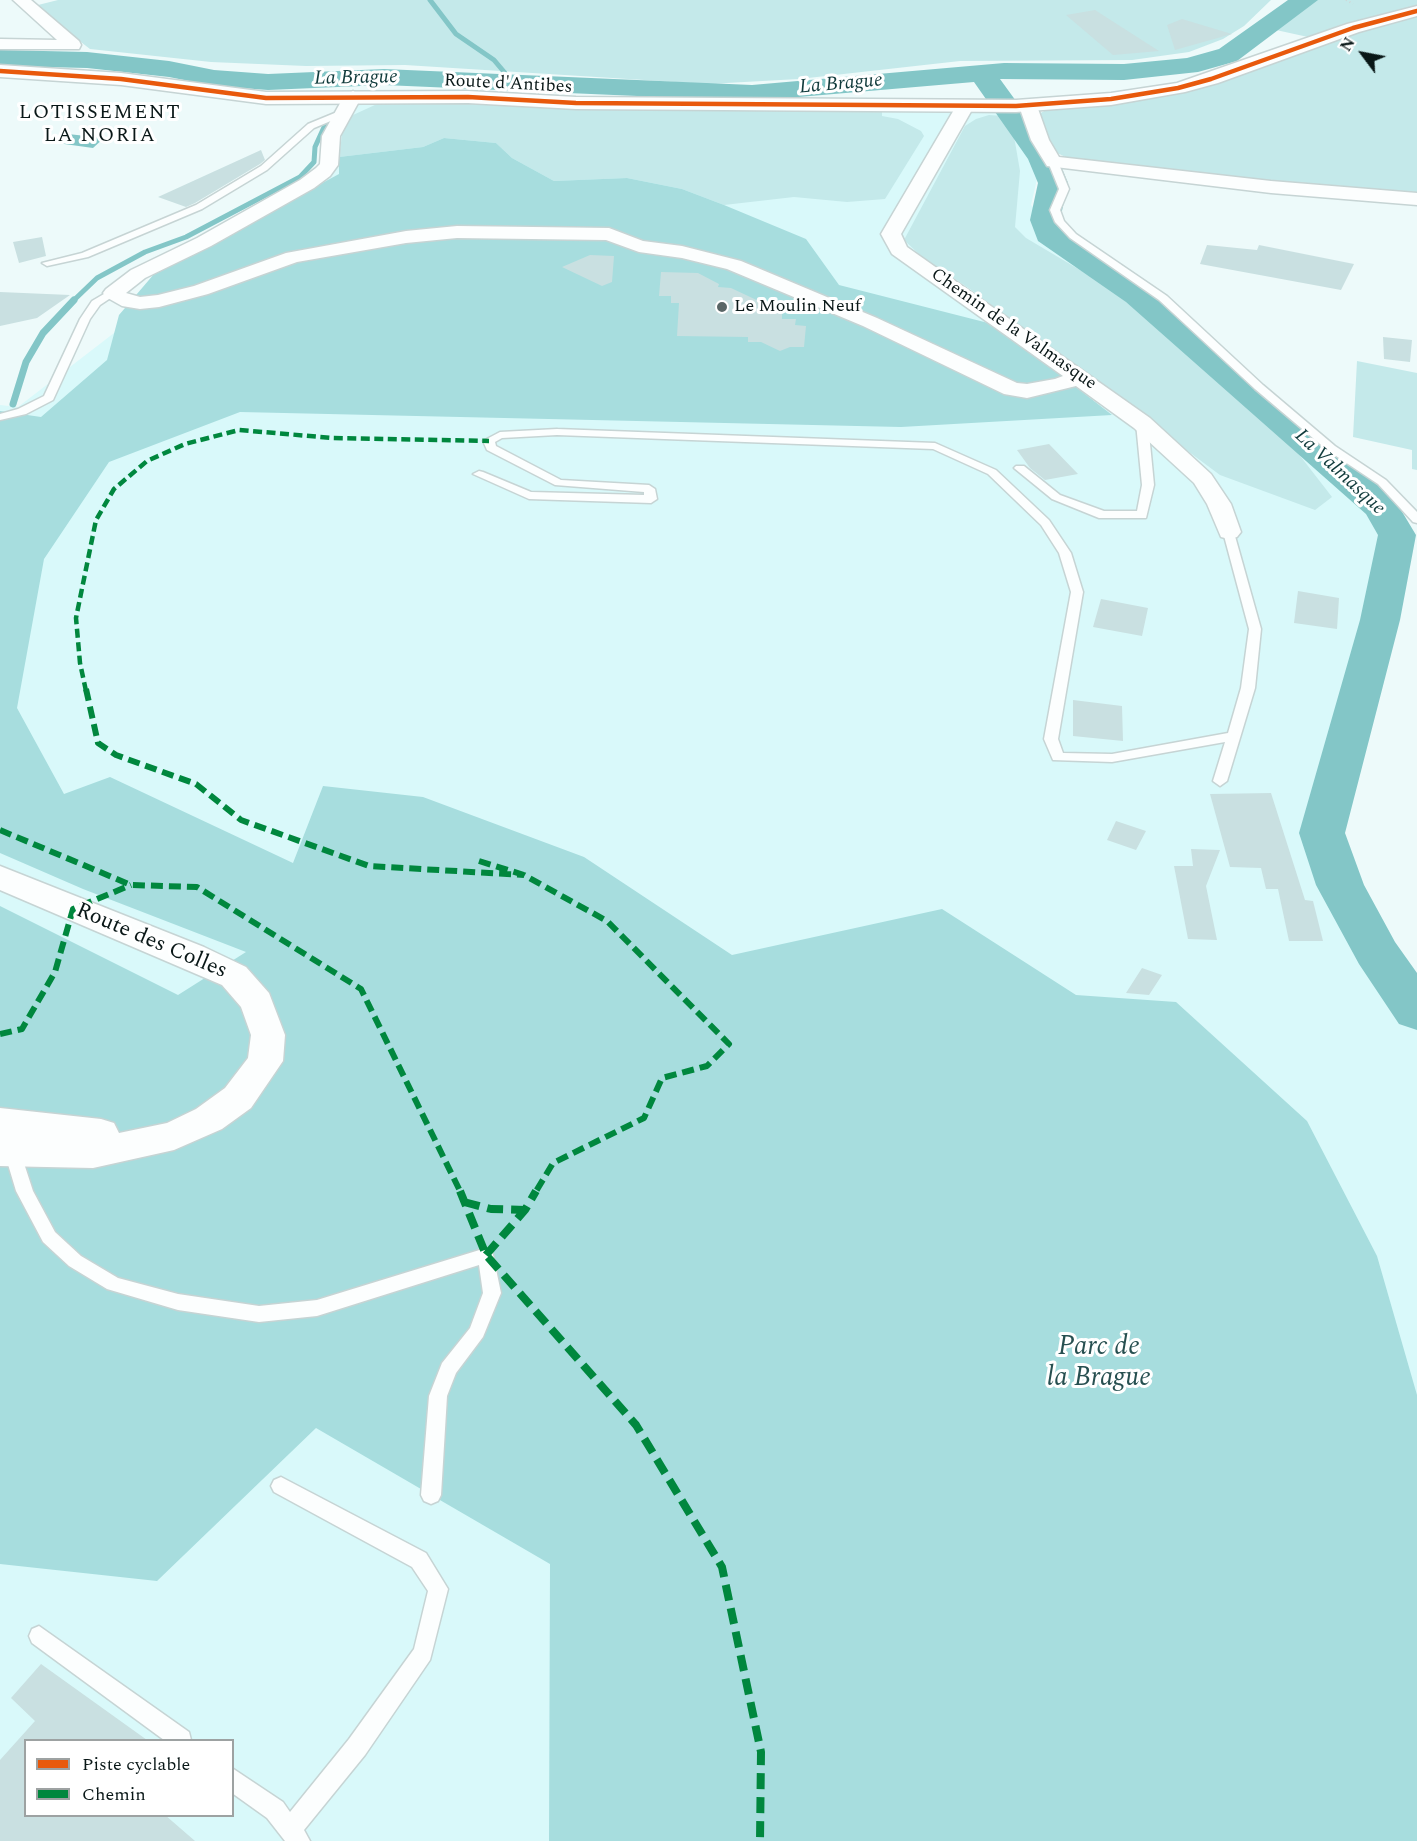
<!DOCTYPE html>
<style>
body{margin:0}
#map{position:relative;width:1417px;height:1841px;overflow:hidden;background:#edfafa;font-family:Spectral,serif}
canvas{display:block}
.legend{position:absolute;left:24px;top:1739px;width:210px;height:78px;box-sizing:border-box;background:#fff;border:2px solid #9da2a2;margin:0;padding:8px 10px;list-style:none;font-size:18px;color:#091717}
.legend li{display:flex;align-items:center;gap:12px;height:30px}
.legend b{width:30px;border:2px solid #9da2a2}
.north{position:absolute;left:1333px;top:24px;width:60px;height:60px;-webkit-text-stroke:4px #fff;paint-order:stroke;rotate:302deg;font-size:16px;font-weight:700;line-height:24px;text-align:center;color:#091717}
.north::after{content:'';display:block;margin:auto;width:21px;height:27px;background:#091717;clip-path:polygon(50% 0,100% 100%,50% 72%,0 100%)}
</style>
<div id="map">
<canvas width="1417" height="1841"></canvas>
<ul class="legend">
<li><b style="height:8px;background:#e8590c"></b>Piste cyclable</li>
<li><b style="height:8px;background:#00873e"></b>Chemin</li>
</ul>
<div class="north">N</div>
</div>
<script>
const c = document.querySelector('canvas').getContext('2d');
c.lineJoin = 'round';
function fill(path, color) { c.fillStyle = color; c.fill(path, 'evenodd'); }
const poly = rows => new Path2D(rows.map(r => 'M' + r).join(''));
function trace(path, color, width, dash) { c.strokeStyle = color; c.lineWidth = width; c.lineCap = dash ? 'butt' : 'round'; c.setLineDash(dash || []); c.stroke(path); }
function drawText(font, color, halo, rows, align = 'center') {
  c.font = font + ' Spectral,serif'; c.lineWidth = 6; c.setLineDash([]); c.textBaseline = 'middle'; c.strokeStyle = halo; c.fillStyle = color; for (const [text, x, y, turn = 0] of rows) {
    c.save(); c.translate(x, y); c.rotate((+turn || 0) * Math.PI / 180); c.textAlign = isNaN(turn) ? turn : align; if (halo) c.strokeText(text, 0, 0); c.fillText(text, 0, 0); c.restore();
  }
}
const built = poly([
 [353,96,999,111,1014,128,1029,158,1037,179,1031,205,1045,220,1050,234,1138,295,1382,508,1397,535,1380,620,1322,833,1340,885,1376,952,1417,1011,1417,1841,0,1841,0,405,18,407,323,172],
 [26,1740,232,1740,232,1816,26,1816]
]);
const green = poly([
 [58,0,1271,0,1244,26,1223,39,1189,52,1132,60,960,61,799,79,708,84,405,65,306,66,211,62,90,49,34,6],
 [1315,0,1417,0,1417,5,1343,24,1308,37,1276,30,1283,21],
 [1417,16,1417,196,1078,163,1053,151,1037,115,1048,109,1123,102,1186,91,1218,83,1355,33],
 [388,99,589,109,882,111,882,116,898,119,921,131,924,136,885,199,847,202,794,197,724,205,682,189,627,178,554,181,512,158,496,143,444,138,423,147,339,157,343,128,353,115],
 [989,115,1003,116,1009,121,1015,142,1020,171,1015,227,1026,238,1107,286,1231,389,1294,448,1332,497,1315,510,1220,475,970,289,921,256,904,240,965,126,976,119],
 [1357,361,1417,373,1417,470,1412,469,1412,450,1353,437]
]);
const forest = poly([
 [444,138,496,143,512,158,554,181,627,178,682,189,724,205,806,239,839,285,996,325,1112,415,901,427,240,412,109,462,44,559,17,708,64,794,110,777,293,863,323,786,423,797,584,857,732,955,942,909,1076,995,1176,1002,1307,1121,1377,1256,1417,1395,1417,1841,549,1841,550,1564,316,1428,157,1581,0,1564,0,906,178,995,246,952,83,889,0,853,0,411,41,417,107,360,119,315,154,274,339,174,339,157,423,147]
]);
const water = poly([
 [68,134,104,138,93,148,57,143]
]);
const streamFar1 = poly([
 [430,0,456,34,494,60,505,73,502,81],
 [376,87,384,77],
 [72,302,97,278,145,252,186,237,300,177,314,162,315,147,325,125]
]);
const stream = poly([
 [13,404,26,362,43,333,74,300]
]);
const river = poly([
 [1288,0,1318,0,1237,61,1198,72,1124,80,1000,79,1058,159,1068,183,1060,220,1063,230,1150,288,1395,500,1416,535,1400,620,1345,833,1364,885,1395,942,1417,973,1417,1030,1399,1024,1359,964,1316,885,1299,833,1360,620,1378,535,1366,514,1126,302,1038,241,1030,220,1038,183,1028,159,974,82,752,101,384,85,268,90,214,86,169,77,87,68,0,66,0,50,87,52,169,61,214,70,268,74,384,69,752,85,1004,63,1124,64,1187,58,1219,49,1288,0]
]);
const building = poly([
 [1095,10,1109,19,1159,51,1113,55,1066,15],
 [1182,19,1232,34,1175,50,1167,25],
 [261,150,265,160,260,164,195,203,186,207,158,197],
 [42,237,46,256,19,263,13,242],
 [1207,245,1257,250,1259,245,1354,264,1341,290,1200,264],
 [590,255,614,256,612,282,602,286,562,267],
 [661,272,698,273,719,284,718,287,731,288,763,303,763,312,782,312,782,319,796,319,795,325,806,326,804,347,790,347,780,351,761,342,748,342,748,337,677,336,679,303,671,303,671,296,659,296],
 [0,292,70,295,37,318,0,326],
 [1383,337,1412,340,1410,362,1384,359],
 [1049,444,1078,474,1045,480,1030,468,1017,450],
 [1298,591,1339,598,1337,629,1294,623],
 [1101,599,1148,608,1142,636,1093,627],
 [1073,700,1122,706,1123,741,1073,736],
 [1271,793,1305,900,1313,901,1323,941,1289,941,1278,889,1266,889,1261,868,1230,867,1210,794],
 [1116,821,1146,831,1136,850,1107,840],
 [1191,849,1220,850,1206,886,1217,940,1188,939,1174,866,1193,866],
 [1142,968,1162,975,1149,995,1126,993],
 [41,1664,147,1740,26,1740,26,1815,165,1815,195,1841,0,1841,0,1760,35,1721,11,1698]
]);
const path = poly([
 [1346,0,1353,4]
]);
const service = poly([
 [342,110,346,113,345,115,314,128,267,170,202,209,88,257,47,266,42,263,82,253,196,205,261,166,308,124,342,110],
 [1053,159,1058,162,1069,189,1060,210,1064,221,1076,234,1167,296,1263,385,1335,446,1386,480,1417,512,1417,523,1413,522,1378,484,1327,450,1255,389,1159,300,1070,238,1055,222,1050,210,1059,189,1048,162,1053,159],
 [109,291,118,293,100,305,90,319,53,400,26,414,0,420,0,414,18,409,44,396,80,319,92,301,109,291],
 [1142,420,1148,423,1154,485,1146,518,1099,518,1052,499,1014,468,1016,466,1024,466,1060,495,1104,511,1137,511,1142,485,1136,423,1142,420],
 [557,429,935,443,996,470,1049,520,1071,553,1083,592,1058,739,1063,753,1112,754,1228,733,1241,688,1249,629,1223,532,1229,528,1233,529,1261,629,1255,688,1227,781,1220,786,1213,781,1225,742,1112,762,1053,760,1044,739,1071,592,1059,553,1041,525,988,474,933,449,557,435,502,438,495,442,496,446,561,480,649,485,655,489,657,499,651,503,529,499,473,474,479,471,483,472,531,492,644,495,644,492,555,485,487,450,483,441,500,432,557,429],
 [12,1144,18,1146,20,1151,33,1191,55,1232,81,1256,118,1278,178,1294,259,1306,317,1300,486,1248,492,1250,501,1293,483,1337,456,1373,447,1396,441,1495,438,1501,431,1504,424,1501,421,1495,429,1396,442,1363,470,1328,483,1293,479,1265,317,1316,259,1322,178,1310,107,1289,69,1266,43,1242,16,1191,4,1151,6,1146,12,1144],
 [281,1477,426,1553,448,1589,430,1660,365,1755,304,1830,310,1841,285,1841,267,1818,232,1793,232,1768,283,1802,290,1812,349,1739,414,1649,428,1591,412,1567,274,1492,271,1486,274,1480,281,1477],
 [39,1626,189,1732,191,1740,164,1740,32,1643,29,1636,32,1629,39,1626]
]);
const minor = poly([
 [13,0,31,0,79,41,81,45,79,49,0,49,0,39,57,40,13,0],
 [353,91,362,96,340,136,338,165,330,176,314,188,211,246,145,278,126,293,140,297,158,295,194,286,286,253,406,231,457,226,609,228,643,241,682,246,741,261,877,318,1017,383,1027,384,1055,379,1063,376,892,254,881,234,955,108,964,103,973,108,901,234,907,247,1150,418,1211,474,1231,504,1241,532,1237,537,1229,539,1221,537,1207,504,1194,483,1134,428,1076,386,1027,398,1004,394,863,326,727,269,682,258,639,252,606,240,457,238,406,243,297,262,208,294,159,307,140,309,122,306,106,297,103,293,106,289,131,270,197,238,300,180,316,168,320,164,322,136,344,96,353,91],
 [1028,101,1037,106,1049,140,1059,157,1271,181,1417,193,1417,205,1271,193,1047,166,1031,140,1019,106,1028,101]
]);
const tertiary = poly([
 [1417,6,1417,16,1359,32,1218,83,1185,92,1111,105,1016,112,576,109,468,103,266,104,121,85,0,77,0,65,121,73,266,92,468,91,576,97,1016,100,1111,93,1177,83,1347,24,1417,6],
 [0,866,204,947,246,967,269,993,285,1035,283,1061,251,1108,222,1129,174,1150,93,1168,0,1166,0,1136,2,1136,0,1136,0,1108,101,1119,114,1123,119,1133,167,1123,196,1109,225,1088,248,1058,251,1035,241,1007,222,985,0,890,0,866]
]);
const quietFar2 = poly([
 [86,691,80,663,76,618,96,520,114,489,147,461,185,444,239,430,333,438,489,441]
]);
const quietFar1 = poly([
 [86,689,98,743,116,755,196,784,241,820,369,866,524,875],
 [0,830,131,885,197,887,361,989,461,1193],
 [479,861,524,875,607,921,729,1044,707,1066,662,1078,644,1118,553,1163,535,1193],
 [0,1034,22,1029,55,972,73,909,131,885]
]);
const quiet = poly([
 [460,1191,486,1255,636,1425,722,1567,761,1752,760,1841],
 [464,1202,491,1209,525,1210],
 [486,1255,525,1210,536,1191]
]);
const cycleway = poly([
 [0,71,121,79,266,98,468,97,576,103,1016,106,1111,99,1178,88,1211,79,1353,28,1417,11]
]);
const markers = [
 [722,307,6,"#596666"]
];
const farStreetnames = [
 ["Route d'Antibes",508,85,3],
 ["Chemin de la Valmasque",1013,330,35]
];
const farPoinames = [
 ["Le Moulin Neuf",734,307]
];
const farWaternames = [
 ["La Brague",356,79,-1],
 ["La Brague",841,85,-5],
 ["La Valmasque",1339,473,43]
];
const farNeighbourhoodnames = [
 ["LOTISSEMENT",100,114],
 ["LA NORIA",100,137]
];
const streetNames = [
 ["Route des Colles",151,942,23]
];
const nearParknames = [
 ["Parc de",1099,1349],
 ["la Brague",1099,1380]
];
fill(built, '#d9f9fa');
fill(green, '#c4e9ea');
fill(forest, '#a7ddde');
fill(water, '#83c6c7');
trace(streamFar1, '#83c6c7', 5);
trace(stream, '#83c6c7', 7);
fill(river, '#83c6c7');
fill(building, '#c9e0e1');
trace(service, '#c6d4d4', 3);
trace(minor, '#c6d4d4', 3);
trace(tertiary, '#c6d4d4', 3);
trace(path, '#d0d5d5', 2, [1, 3]);
fill(service, '#fcfefe');
fill(minor, '#fcfefe');
fill(tertiary, '#fcfefe');
trace(quietFar2, '#00873e', 4.5, [9, 4.5]);
trace(quietFar1, '#00873e', 6, [12, 6]);
trace(quiet, '#00873e', 8, [16, 8]);
trace(cycleway, '#e8590c', 4.5);
for (const [x, y, r, color] of markers) { const dot = new Path2D(); dot.arc(x, y, r, 0, 2 * Math.PI); c.fillStyle = color; c.fill(dot); trace(dot, '#fff', 2); }
drawText('18px', '#091717', '#fff', farStreetnames);
drawText('18px', '#091717', '#fff', farPoinames, 'left');
drawText('italic 20px', '#113b3c', '#fff', farWaternames);
c.letterSpacing = '1.5px';
drawText('20px', '#091717', '#fff', farNeighbourhoodnames);
c.letterSpacing = '0px';
drawText('22px', '#091717', '#fff', streetNames);
drawText('italic 27px', '#264f50', '#fff', nearParknames);
</script>
